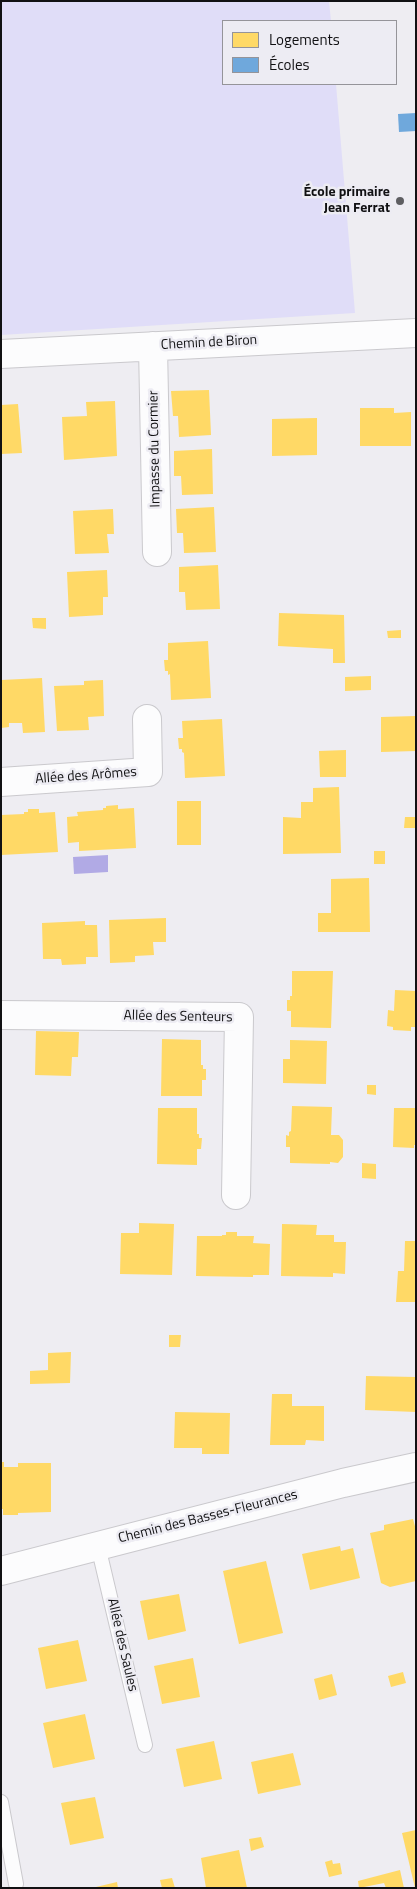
<!DOCTYPE html>
<meta charset="utf-8">
<style>
body{margin:0}
#map{position:relative;width:417px;height:1889px;overflow:hidden;background:#eeedf2;font-family:"Titillium Web",sans-serif}
canvas{display:block}
.frame{position:absolute;inset:0;border:2px solid #111113;pointer-events:none}
.legend{position:absolute;left:222px;top:20px;width:175px;height:65px;box-sizing:border-box;background:#edecf3;border:1px solid #959499;margin:0;padding:6px 9px;list-style:none;font-size:15px;color:#111113}
.legend li{display:flex;align-items:center;gap:10px;height:25px}
.legend b{width:25px;border:1px solid #959499}
</style>
<div id="map">
<canvas width="417" height="1889"></canvas>
<div class="frame"></div>
<ul class="legend">
<li><b style="height:14px;background:#ffd966"></b>Logements</li>
<li><b style="height:14px;background:#6fa8dc"></b>Écoles</li>
</ul>
</div>
<script>
const c = document.querySelector('canvas').getContext('2d');
c.lineJoin = 'round';
function fill(path, color) { c.fillStyle = color; c.fill(path, 'evenodd'); }
const poly = rows => new Path2D(rows.map(r => 'M' + r).join(''));
function trace(path, color, width, dash) { c.strokeStyle = color; c.lineWidth = width; c.lineCap = dash ? 'butt' : 'round'; c.setLineDash(dash || []); c.stroke(path); }
function drawText(font, color, halo, rows, align = 'center') {
  c.font = font + ' "Titillium Web",sans-serif'; c.lineWidth = 5; c.setLineDash([]); c.textBaseline = 'middle'; c.strokeStyle = halo; c.fillStyle = color; for (const [text, x, y, turn = 0] of rows) {
    c.save(); c.translate(x, y); c.rotate((+turn || 0) * Math.PI / 180); c.textAlign = isNaN(turn) ? turn : align; if (halo) c.strokeText(text, 0, 0); c.fillText(text, 0, 0); c.restore();
  }
}
const green = poly([
 [1,1,329,1,331,21,223,21,223,84,336,84,355,313,1,335]
]);
const water = poly([
 [108,855,108,872,74,874,73,857]
]);
const homes = poly([
 [209,390,211,435,179,437,178,416,173,416,171,391],
 [115,401,117,456,64,460,62,417,87,416,86,402],
 [18,404,22,453,1,454,1,405],
 [360,408,394,408,394,413,411,412,411,446,360,446],
 [317,418,317,455,272,456,272,419],
 [212,449,213,494,182,495,181,476,174,476,174,451],
 [214,507,216,552,184,553,183,533,177,533,176,509],
 [113,509,114,534,107,534,109,553,75,554,73,511],
 [218,565,220,609,186,610,185,592,179,592,179,567],
 [107,570,108,597,103,597,103,615,69,617,67,572],
 [279,613,344,615,345,663,333,663,333,649,278,646],
 [32,618,46,618,46,629,33,628],
 [401,630,401,638,388,638,387,631],
 [208,641,211,698,171,700,170,674,168,675,168,671,165,671,164,660,168,660,168,643],
 [371,676,371,690,345,691,345,677],
 [42,678,45,732,23,733,22,723,9,723,9,727,1,728,1,680],
 [103,680,104,716,88,717,89,730,57,731,54,686,84,685,84,681],
 [416,716,416,751,381,752,381,717],
 [222,719,225,776,185,778,184,753,182,752,182,749,179,749,178,738,183,738,182,721],
 [346,750,346,777,320,777,319,751],
 [339,787,341,853,283,854,283,817,301,818,301,802,313,802,313,788],
 [177,801,201,801,201,845,177,845],
 [118,805,118,809,134,808,136,848,79,851,79,842,68,843,67,817,78,816,77,812,103,810,103,808,106,808,106,806],
 [28,809,39,809,39,813,55,812,58,852,1,855,1,815,24,814,24,812,28,812],
 [405,817,416,817,416,828,404,828],
 [374,851,385,851,385,864,374,864],
 [369,878,370,932,318,932,318,913,331,913,331,879],
 [166,918,166,942,153,942,154,955,135,956,135,962,110,963,109,920],
 [85,921,85,925,97,925,98,957,86,957,86,964,62,965,61,959,43,959,42,923],
 [292,971,333,971,331,1028,291,1027,291,1011,287,1011,287,1000,290,1000,290,996,292,996],
 [395,990,416,991,416,1027,411,1027,411,1031,393,1030,393,1027,387,1026,388,1010,394,1011],
 [36,1031,79,1032,78,1057,72,1057,71,1076,35,1075],
 [162,1039,201,1040,201,1065,203,1065,203,1069,206,1069,206,1080,202,1080,202,1096,161,1096],
 [290,1040,327,1041,326,1084,283,1083,283,1059,290,1059],
 [367,1085,376,1085,376,1095,367,1094],
 [292,1106,332,1107,331,1135,339,1135,343,1140,343,1157,338,1163,330,1162,330,1164,290,1163,290,1147,286,1147,286,1135,289,1136,289,1132,291,1131],
 [158,1108,197,1108,197,1134,199,1134,199,1138,202,1138,201,1149,197,1149,197,1165,157,1164],
 [394,1108,416,1108,416,1145,414,1145,414,1148,393,1147],
 [362,1163,376,1164,376,1179,362,1178],
 [139,1223,174,1224,172,1275,120,1274,121,1233,139,1233],
 [282,1224,317,1225,316,1235,334,1235,334,1242,346,1242,345,1274,333,1273,333,1277,281,1276],
 [226,1232,237,1232,237,1236,254,1236,253,1243,270,1244,269,1275,253,1275,253,1277,196,1276,197,1236,222,1236,222,1235,226,1235],
 [405,1241,416,1241,416,1302,396,1302,398,1271,404,1271],
 [169,1335,181,1335,180,1347,169,1347],
 [71,1352,70,1383,30,1384,30,1371,48,1370,48,1353],
 [366,1376,416,1377,416,1412,365,1410],
 [272,1394,292,1394,292,1406,324,1406,324,1441,306,1440,305,1445,270,1445],
 [175,1412,230,1413,229,1454,202,1454,202,1448,174,1448],
 [1,1462,4,1462,4,1467,18,1467,18,1463,51,1463,51,1512,18,1513,18,1515,3,1515,3,1509,1,1509],
 [413,1519,416,1530,416,1581,390,1587,381,1583,370,1533,384,1530,384,1525],
 [340,1546,341,1551,353,1548,360,1578,310,1590,302,1554],
 [266,1561,283,1633,239,1644,223,1571],
 [179,1594,186,1631,148,1640,140,1601],
 [78,1640,87,1681,46,1689,38,1648],
 [193,1658,200,1697,162,1704,154,1666],
 [403,1672,406,1683,391,1687,388,1676],
 [332,1674,337,1695,319,1700,314,1679],
 [85,1714,95,1759,53,1768,43,1723],
 [214,1741,222,1779,184,1787,176,1749],
 [293,1753,301,1785,258,1794,251,1762],
 [95,1797,104,1838,70,1845,61,1803],
 [416,1830,416,1888,415,1888,402,1833],
 [261,1837,264,1847,251,1851,249,1839],
 [239,1850,247,1888,206,1888,201,1858],
 [332,1860,333,1864,340,1863,342,1874,329,1877,325,1862],
 [400,1870,404,1888,386,1888,384,1883,359,1888,358,1881],
 [172,1878,175,1888,162,1888,160,1880],
 [117,1882,118,1888,96,1888,96,1887]
]);
const schools = poly([
 [416,113,416,131,399,132,398,114]
]);
const service = poly([
 [98,1546,145,1745],
 [1,1802,16,1884]
]);
const minor = poly([
 [153,346,157,552],
 [1,354,416,333],
 [1,782,148,772,147,719],
 [1,1015,239,1017,236,1195],
 [1,1571,343,1483,416,1467]
]);
const markers = [
 [400,201,5,"#5e5e61"]
];
const poiNames = [
 ["École primaire",390,193],
 ["Jean Ferrat",390,209]
];
const streetNames = [
 ["Chemin de Biron",209,343,-3],
 ["Impasse du Cormier",155,449,-91],
 ["Allée des Arômes",86,776,-4],
 ["Allée des Senteurs",178,1017,1],
 ["Chemin des Basses-Fleurances",208,1517,-14],
 ["Allée des Saules",122,1645,77]
];
fill(green, '#e0ddf8');
fill(water, '#b1aae5');
fill(homes, '#ffd966');
fill(schools, '#6fa8dc');
trace(service, '#cac9cd', 16);
trace(minor, '#cac9cd', 30);
trace(service, '#fcfcfd', 14);
trace(minor, '#fcfcfd', 28);
for (const [x, y, r, color] of markers) { const dot = new Path2D(); dot.arc(x, y, r, 0, 2 * Math.PI); c.fillStyle = color; c.fill(dot); trace(dot, '#edecf3', 2); }
drawText('bold 14px', '#111113', '#edecf3', poiNames, 'right');
drawText('14px', '#111113', '#edecf3', streetNames);
</script>
